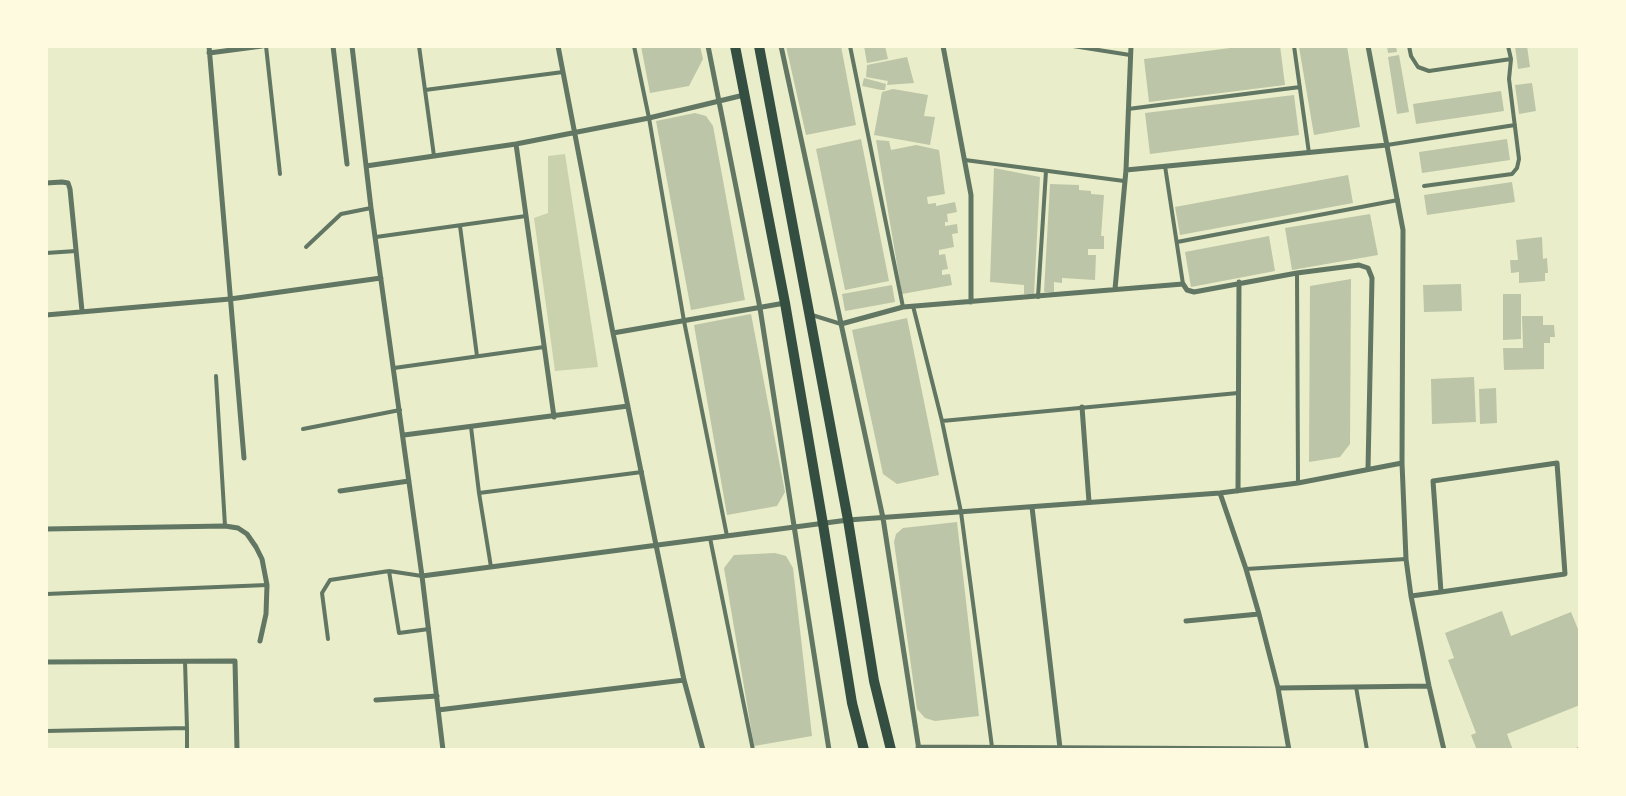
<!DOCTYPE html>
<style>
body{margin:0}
#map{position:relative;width:1626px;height:796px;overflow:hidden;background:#e9edc9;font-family:Jost,sans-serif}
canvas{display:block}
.frame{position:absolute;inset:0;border:48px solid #fefae0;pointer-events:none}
</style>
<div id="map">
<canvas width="1626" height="796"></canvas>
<div class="frame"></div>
</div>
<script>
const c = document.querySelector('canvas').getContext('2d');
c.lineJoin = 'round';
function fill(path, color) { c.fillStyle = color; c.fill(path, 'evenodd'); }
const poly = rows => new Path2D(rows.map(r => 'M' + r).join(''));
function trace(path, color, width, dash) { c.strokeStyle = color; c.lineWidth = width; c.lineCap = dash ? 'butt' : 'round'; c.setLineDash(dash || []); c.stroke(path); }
const green = poly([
 [565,154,598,367,555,371,534,218,548,213,548,156]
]);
const building = poly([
 [641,46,700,46,703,59,689,86,650,93],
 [786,46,841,46,856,125,806,135],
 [864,46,885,46,888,59,867,63],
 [1246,46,1280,46,1285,85,1149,102,1144,59],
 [1305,46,1347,46,1360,127,1314,135,1299,47],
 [1387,46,1396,46,1397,52,1388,53],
 [1515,46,1527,46,1530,67,1518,69],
 [1399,55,1409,112,1397,114,1388,57],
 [907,57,914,83,887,85,888,81,866,77,867,65],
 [864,78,886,84,885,90,881,90,862,86],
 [1532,83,1536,111,1519,114,1515,85],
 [893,89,928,95,924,116,935,117,930,145,874,135,882,92],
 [1501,91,1504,111,1416,124,1413,104],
 [1294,95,1299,135,1150,154,1145,113],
 [695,113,706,116,713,126,745,300,691,310,656,121],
 [861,139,889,281,845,290,816,149],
 [1507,139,1510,160,1422,173,1419,152],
 [876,140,889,141,891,150,916,145,939,150,945,194,927,197,928,204,936,203,936,206,955,202,957,212,947,214,948,222,945,222,945,226,957,224,958,233,952,234,954,247,939,250,939,255,945,254,948,269,942,270,942,275,950,274,952,285,902,294],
 [994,168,1040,177,1034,295,1024,294,1024,285,990,282],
 [1348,175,1353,203,1180,235,1175,207],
 [1512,182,1515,202,1427,215,1424,195],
 [1050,184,1079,185,1079,190,1091,191,1091,194,1104,195,1101,236,1104,236,1104,249,1088,249,1088,255,1096,255,1095,280,1062,278,1062,283,1054,282,1054,292,1044,292],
 [1370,214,1378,255,1292,270,1285,228],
 [1269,236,1275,271,1191,287,1185,252],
 [1542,237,1543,259,1547,258,1548,273,1545,273,1545,281,1519,283,1519,272,1511,273,1510,260,1518,260,1516,240],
 [1351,279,1350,444,1340,457,1309,462,1310,286],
 [1461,284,1462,311,1424,312,1423,285],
 [892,285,895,302,845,311,842,294],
 [1503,294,1521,294,1521,339,1503,340],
 [751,314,785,492,777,506,727,515,694,325],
 [1522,316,1543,316,1543,325,1554,325,1555,337,1550,337,1550,343,1544,343,1544,369,1504,370,1503,348,1523,348],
 [907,318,939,475,897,484,883,474,852,330],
 [1474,377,1476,422,1432,424,1431,379],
 [1496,388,1497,423,1480,424,1479,389],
 [957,522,979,716,935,721,925,718,917,709,894,542,896,534,903,528],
 [775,553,786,556,793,568,812,736,754,746,724,568,734,555],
 [1502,611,1511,636,1571,612,1580,634,1580,705,1507,734,1513,750,1477,750,1471,735,1476,733,1448,660,1454,658,1445,633]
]);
const service = poly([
 [266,46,280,174],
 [419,46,434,156],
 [634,46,649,118,684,321,727,536],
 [850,46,903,307],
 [1073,46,1130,55],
 [1294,46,1309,153],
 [1409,46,1411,56,1418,67,1429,71,1511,59],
 [425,90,563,72],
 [1128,109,1300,87],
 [1387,145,1515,125],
 [965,160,1124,181],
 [1165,166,1183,284],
 [1424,186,1512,174,1517,168,1519,159,1509,79,1511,59,1508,46],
 [460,226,477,356],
 [376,237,526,216],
 [1177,242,1398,200],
 [306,247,341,214,371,208],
 [46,253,76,251],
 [1297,273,1298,483],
 [1038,297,1046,171],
 [913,306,942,421,961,512,992,747],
 [812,315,841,324],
 [394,368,544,347],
 [216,376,225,526],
 [942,421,1238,393],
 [471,427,479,493,491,567],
 [303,429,400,410],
 [479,493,642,472],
 [710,538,753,750],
 [1246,569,1406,559],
 [389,571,399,633,429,629],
 [46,594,267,585],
 [328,639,322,593,330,580,389,571,422,576],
 [1356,687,1367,750],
 [46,731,187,728,185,661],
 [187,750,187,728],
 [1577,750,1580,749]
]);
const minor = poly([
 [209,46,244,458],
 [333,46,347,164],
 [352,46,371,208,422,576,443,750],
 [558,46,613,333,656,545,684,680,703,750],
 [708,46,760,308,829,750],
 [781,46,883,518,919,750],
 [943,46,971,195,971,302],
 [1368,46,1403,230,1402,463,1406,559,1411,596,1429,686,1444,750],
 [209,53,262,46],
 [516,144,554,417],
 [366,166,516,144,649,118,744,95],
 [1126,170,1387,145],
 [46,183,62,182,68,183,70,189,82,311],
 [1115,289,1126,170,1131,46],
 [46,315,230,299,381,278],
 [841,324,903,307,1183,284,1187,290,1194,292,1297,273,1359,265,1368,268,1372,278,1368,469],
 [613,333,785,303],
 [1082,407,1089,502],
 [404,435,628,406],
 [340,491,409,481],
 [1238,491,1239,282],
 [1220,493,1246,569,1259,614,1278,688,1289,750],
 [1032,507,1060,748],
 [46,529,225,526,238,528,247,534,256,547,262,559,267,585,266,614,260,641],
 [422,576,848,520,1220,493,1298,483,1402,463],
 [1411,596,1441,592,1565,574,1557,463,1433,481,1441,592],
 [1186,621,1259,614],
 [46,662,235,661,237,750],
 [1278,688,1429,686],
 [376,700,437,696],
 [438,710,684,680],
 [918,747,1289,749]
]);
const secondary = poly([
 [735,46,785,303,823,524,852,703,864,750],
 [759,46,848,520,874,681,891,750]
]);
fill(green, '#cad2ad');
fill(building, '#bcc5a7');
trace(service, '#617663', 4);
trace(minor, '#617663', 5);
trace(secondary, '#344e41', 10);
</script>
